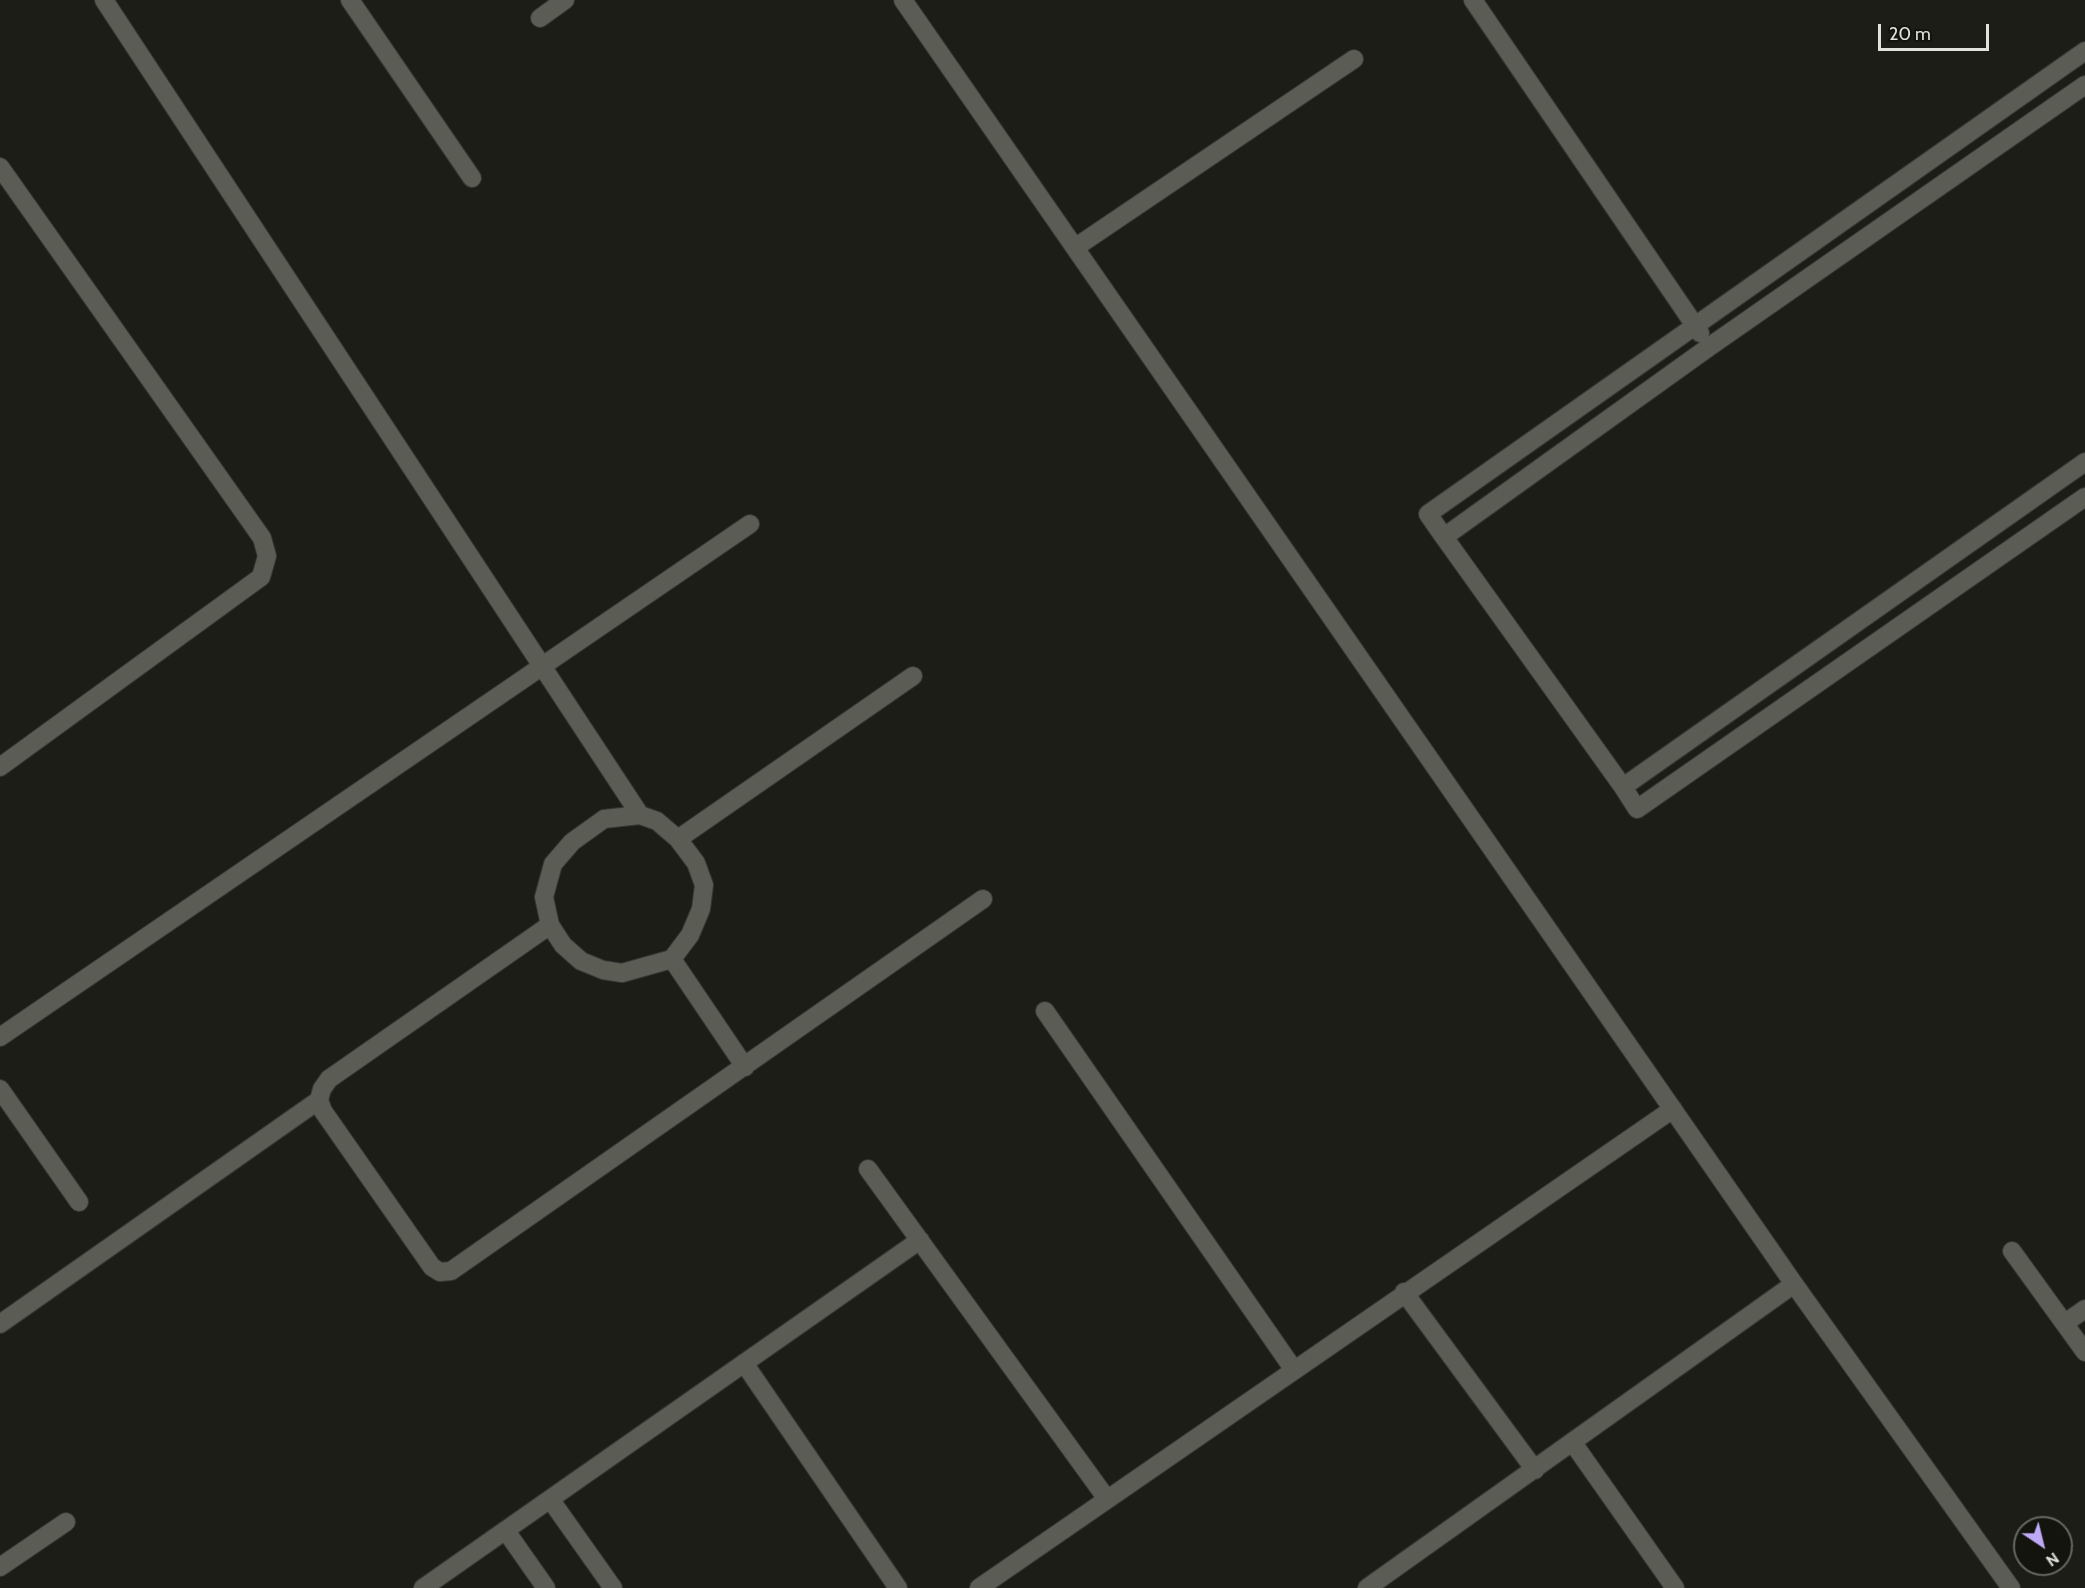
<!DOCTYPE html>
<style>
body{margin:0}
#map{position:relative;width:2085px;height:1588px;overflow:hidden;background:#1c1d16;font-family:Cabin,sans-serif}
canvas{display:block}
.north{position:absolute;left:2013px;top:1516px;width:60px;height:60px;box-sizing:border-box;background:#13140d;border:2px solid #656660;border-radius:50%;rotate:145deg;font-size:16px;font-weight:700;line-height:24px;text-align:center;color:#e1e2dd}
.north::after{content:'';display:block;margin:auto;width:21px;height:27px;background:#bda9f5;clip-path:polygon(50% 0,100% 100%,50% 72%,0 100%)}
.scale{position:absolute;left:1878px;top:24px;width:111px;height:27px;box-sizing:border-box;border:3px solid #e1e2dd;border-top:0;padding-left:8px;font-size:18px;line-height:21px;white-space:nowrap;color:#e1e2dd;-webkit-text-stroke:4px #13140d;paint-order:stroke}
</style>
<div id="map">
<canvas width="2085" height="1588"></canvas>
<div class="north">N</div>
<div class="scale">20 m</div>
</div>
<script>
const c = document.querySelector('canvas').getContext('2d');
c.lineJoin = 'round';
const poly = rows => new Path2D(rows.map(r => 'M' + r).join(''));
function trace(path, color, width, dash) { c.strokeStyle = color; c.lineWidth = width; c.lineCap = dash ? 'butt' : 'round'; c.setLineDash(dash || []); c.stroke(path); }
const street = poly([
 [104,0,640,815,657,821,678,839,696,863,704,885,701,909,690,935,672,959,622,973,603,970,581,961,563,945,550,925,544,897,553,864,572,842,604,819,640,815],
 [350,0,472,178],
 [903,0,1794,1284,2011,1588],
 [1473,0,1700,333],
 [540,18,565,0],
 [2085,85,1709,347,1444,537,1623,787,2085,462],
 [0,167,262,538,267,556,261,577,0,767],
 [1076,247,1354,59],
 [1444,537,1428,514,2085,51],
 [1623,787,1637,809,2085,497],
 [678,839,913,676],
 [550,925,329,1079,322,1089,319,1100,323,1111,432,1267,440,1272,451,1271,983,899],
 [672,959,745,1067],
 [1045,1011,1294,1370],
 [0,1037,750,524],
 [0,1089,79,1202],
 [868,1169,1107,1499],
 [2012,1251,2085,1352],
 [1404,1292,1535,1470],
 [2065,1323,2085,1309],
 [0,1324,319,1100],
 [744,1363,898,1588],
 [1573,1443,1675,1588],
 [550,1499,613,1588],
 [506,1531,546,1588],
 [0,1567,66,1522],
 [423,1588,920,1240],
 [979,1588,1673,1109],
 [1367,1588,1794,1284]
]);
trace(street, '#373733', 20);
trace(street, '#5b5c54', 18);
</script>
